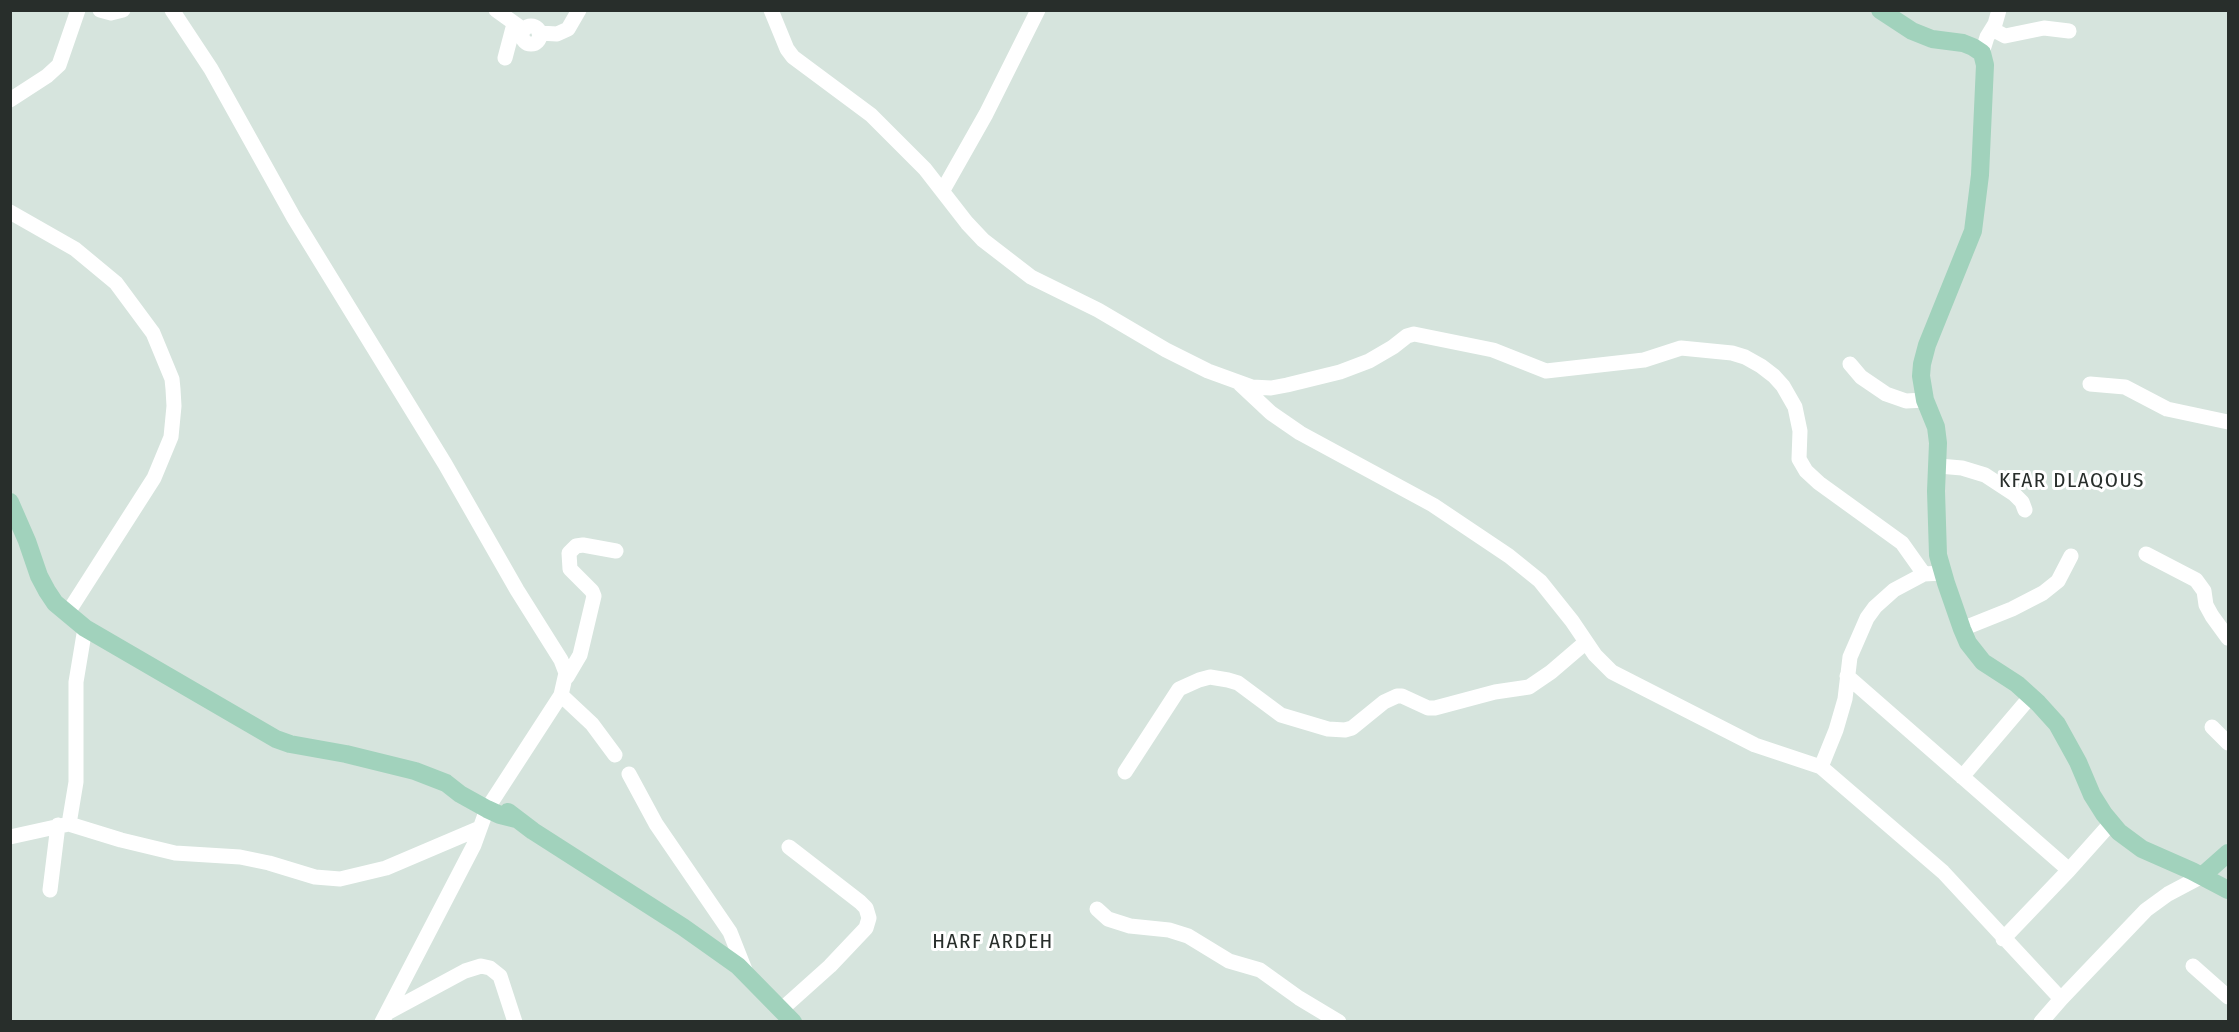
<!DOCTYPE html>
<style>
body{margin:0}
#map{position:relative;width:2239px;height:1032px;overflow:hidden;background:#d6e4dd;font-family:"Fira Sans Condensed",sans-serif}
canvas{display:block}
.frame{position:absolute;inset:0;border:12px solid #282e2b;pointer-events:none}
</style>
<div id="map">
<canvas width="2239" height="1032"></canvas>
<div class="frame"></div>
</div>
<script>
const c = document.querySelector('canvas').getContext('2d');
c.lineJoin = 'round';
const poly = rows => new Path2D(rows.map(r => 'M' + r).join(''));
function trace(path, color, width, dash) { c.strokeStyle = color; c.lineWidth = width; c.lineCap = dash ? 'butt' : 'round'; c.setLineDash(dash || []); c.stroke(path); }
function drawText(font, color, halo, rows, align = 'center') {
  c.font = font + ' "Fira Sans Condensed",sans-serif'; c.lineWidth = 6; c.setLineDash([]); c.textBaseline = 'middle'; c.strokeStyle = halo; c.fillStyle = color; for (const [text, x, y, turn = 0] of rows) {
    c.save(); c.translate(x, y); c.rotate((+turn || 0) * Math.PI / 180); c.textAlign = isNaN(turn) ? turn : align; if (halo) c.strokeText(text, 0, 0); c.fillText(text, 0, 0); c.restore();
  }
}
const minor = poly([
 [100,10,111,13,123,10],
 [172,10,211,69,294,218,445,464,517,590,561,660,566,673,561,695,487,809,474,845,382,1022],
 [496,10,521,28],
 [771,10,787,49,793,57,871,115,925,169,967,223,983,240,1031,277,1098,310,1166,350,1208,371,1252,387,1271,388,1287,385,1340,372,1369,361,1393,347,1407,336,1414,334,1493,350,1546,371,1644,360,1681,348,1732,353,1745,357,1761,366,1774,376,1783,386,1795,407,1800,431,1799,459,1806,471,1819,483,1902,543,1924,574,1942,573],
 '522 35a9 9 0 1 1 18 0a9 9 0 1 1-18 0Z',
 [1992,29,2005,36,2044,28,2069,31],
 [539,33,557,34,568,29,579,10],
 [1982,53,1987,37,1995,24,1999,10],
 [505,58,514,24],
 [10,100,47,76,59,65,78,10],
 [943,190,986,114,1038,10],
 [10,212,75,249,116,283,153,333,172,379,173,389,174,406,171,437,154,478,67,614],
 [1850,364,1861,377,1886,394,1906,401,1925,400],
 [1240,384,1271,413,1300,433,1433,505,1509,556,1540,581,1572,621,1595,655,1612,672,1755,745,1821,767,1943,872,2061,999,2146,910,2168,894,2202,876],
 [2090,384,2125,387,2167,409,2228,422],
 [1939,466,1962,468,1985,475,2014,494,2022,502,2025,510],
 [2146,554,2196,580,2204,591,2206,605,2212,616,2228,638],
 [1962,629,2012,609,2043,593,2058,581,2071,556],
 [1847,676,2069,870],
 [567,677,580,655,594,596,592,591,570,569,569,553,576,546,583,545,616,551],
 [561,695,592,724,615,755],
 [2212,727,2228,743],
 [1821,767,1836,730,1845,699,1850,657,1867,618,1875,607,1894,590,1924,574],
 [1125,772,1179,689,1199,680,1210,677,1228,680,1238,683,1281,715,1328,729,1345,730,1352,728,1384,702,1397,696,1402,696,1428,708,1435,708,1495,692,1529,687,1551,672,1586,642],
 [629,774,656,824,730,932,747,975],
 [1962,777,2031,696],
 [69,824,76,782,76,682,85,628],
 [10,837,69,824,121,840,175,853,240,857,269,863,315,877,340,879,386,868,480,828],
 [50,890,58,825],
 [1097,909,1108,919,1130,926,1169,930,1188,936,1229,961,1260,970,1299,998,1339,1022],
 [2003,939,2069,870,2111,823],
 [2193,966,2228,997],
 [782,1009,830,966,866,928,869,918,866,908,860,902,789,847],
 [387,1013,465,971,481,966,490,968,500,976,515,1022],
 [2041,1022,2061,999]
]);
const major = poly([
 [1880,10,1912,31,1932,39,1963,43,1973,47,1982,53,1985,65,1980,175,1973,231,1927,345,1922,364,1921,376,1925,400,1936,427,1938,443,1936,491,1938,555,1946,583,1962,629,1968,643,1983,662,2017,684,2038,703,2057,724,2078,762,2092,795,2104,814,2119,832,2142,849,2192,871,2228,890],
 [10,502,27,541,39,576,47,591,55,603,85,628,276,739,290,744,346,754,415,771,446,783,460,794,487,809,500,815,516,819],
 [508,812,533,831,683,927,738,966,793,1022],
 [2202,876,2228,853]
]);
const quarterNames = [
 ["KFAR DLAQOUS",2072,481],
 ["HARF ARDEH",993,942]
];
trace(minor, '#fff', 15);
trace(major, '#a1d2bc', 18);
c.letterSpacing = '1.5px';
drawText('21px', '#282e2b', '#fff', quarterNames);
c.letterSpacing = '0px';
</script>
